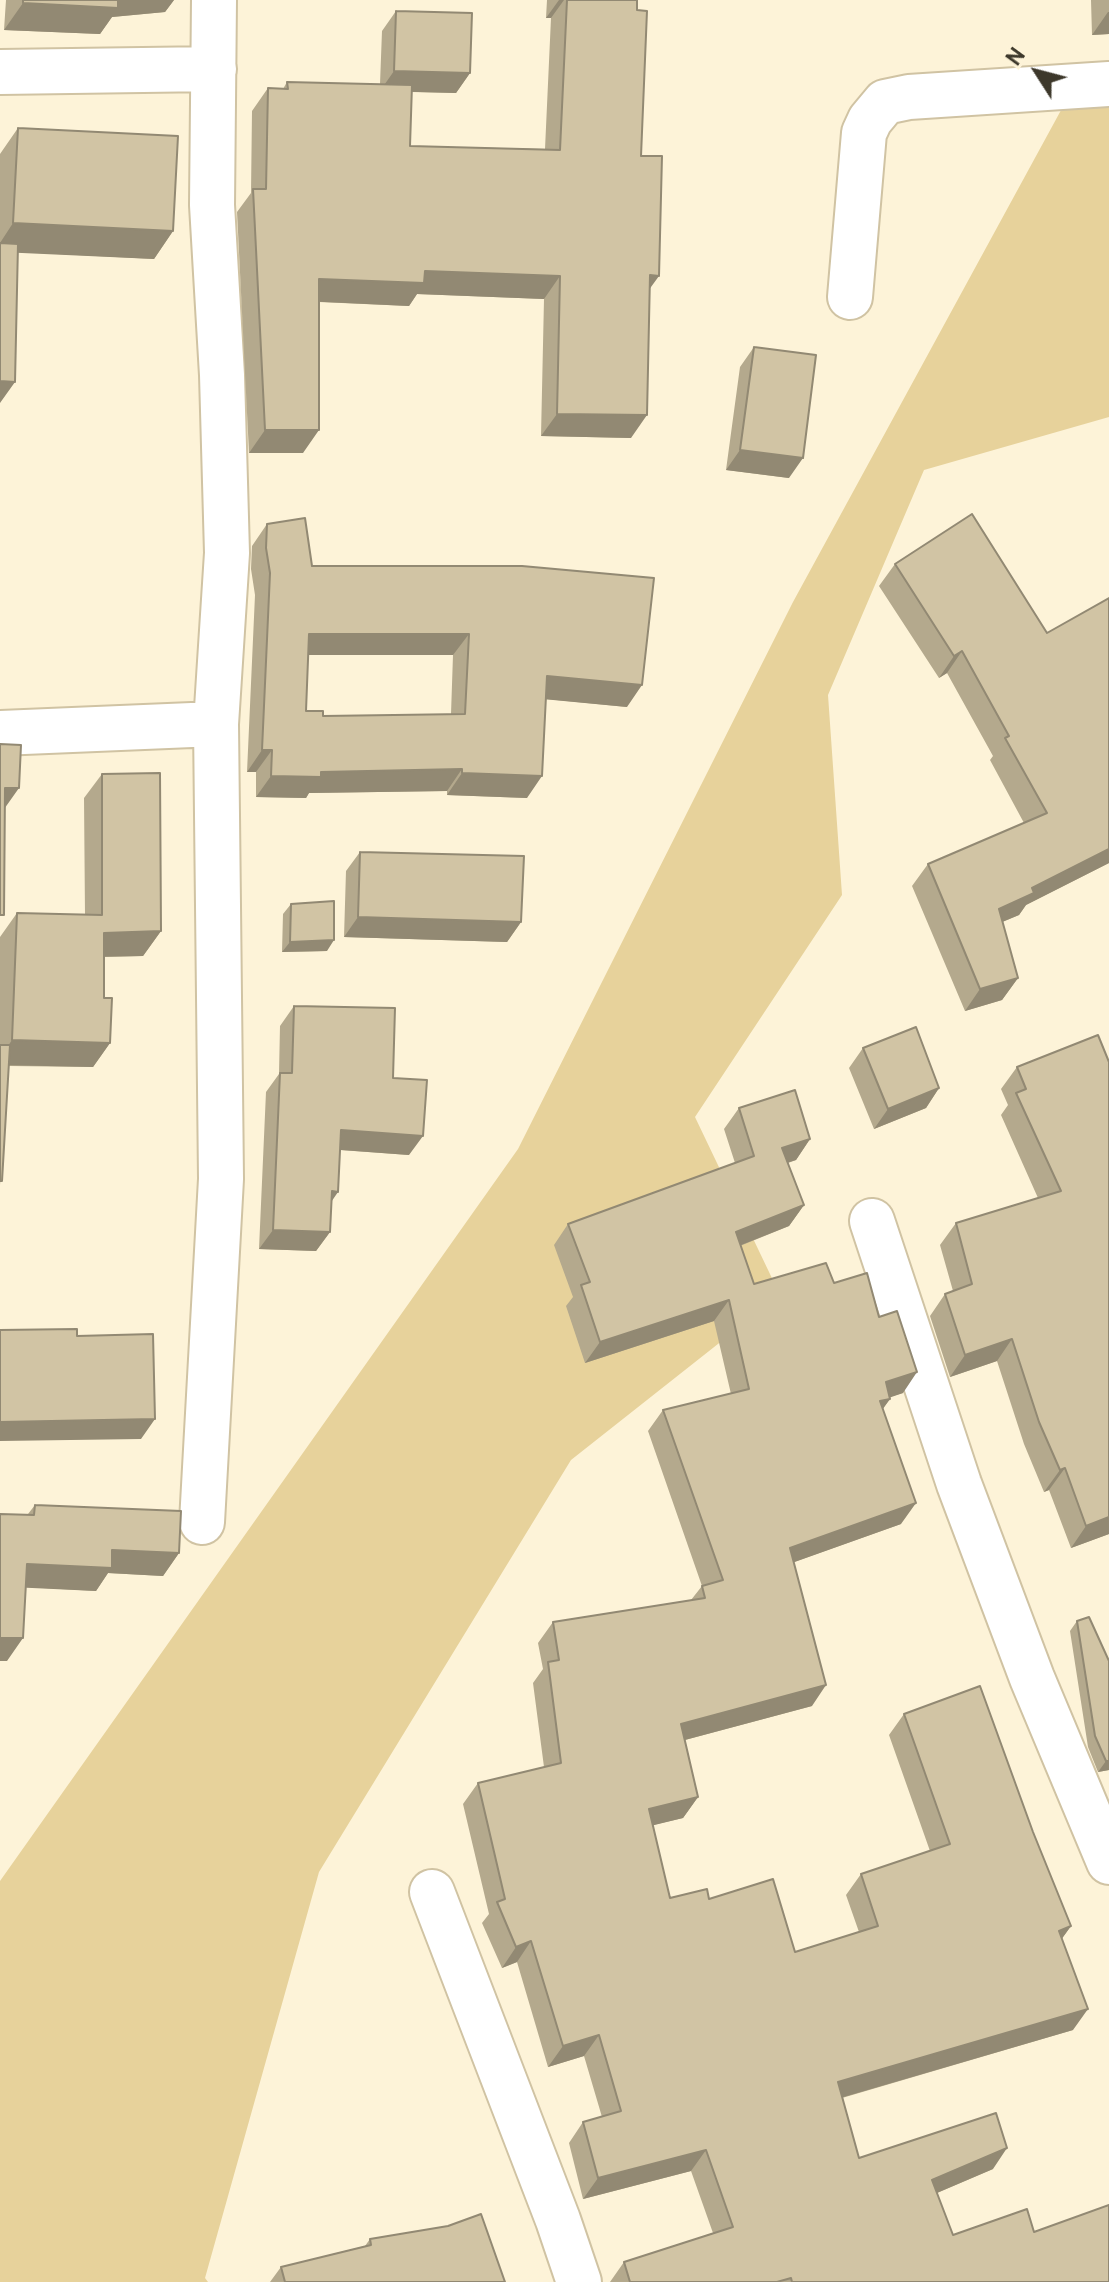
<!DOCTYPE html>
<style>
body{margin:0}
#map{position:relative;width:1109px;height:2282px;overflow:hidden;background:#fdf3d8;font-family:Overpass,sans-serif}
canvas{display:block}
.north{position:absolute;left:997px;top:32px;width:80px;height:80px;-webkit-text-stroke:6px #fdf3d8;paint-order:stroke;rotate:306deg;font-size:22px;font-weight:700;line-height:32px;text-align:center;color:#3d382b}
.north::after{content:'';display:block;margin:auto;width:28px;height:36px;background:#3d382b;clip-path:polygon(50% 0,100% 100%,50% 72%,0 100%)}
</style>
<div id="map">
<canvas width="1109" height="2282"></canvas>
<div class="north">N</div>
</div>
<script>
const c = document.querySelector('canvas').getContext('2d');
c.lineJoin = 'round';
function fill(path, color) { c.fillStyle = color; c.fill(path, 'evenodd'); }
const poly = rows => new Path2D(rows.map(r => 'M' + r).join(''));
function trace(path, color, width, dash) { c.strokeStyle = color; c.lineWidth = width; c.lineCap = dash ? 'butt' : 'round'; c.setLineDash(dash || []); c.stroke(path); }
const green = poly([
 [1109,84,1109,417,924,470,828,695,842,895,695,1117,780,1295,571,1460,319,1872,205,2278,208,2282,0,2282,0,1881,518,1149,793,602,1072,90]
]);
const street = poly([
 [0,72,214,69],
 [850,297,864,133,870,120,885,102,909,97,1109,84],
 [0,733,216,724],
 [872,1221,959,1484,1032,1678,1109,1862],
 [202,1522,221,1179,216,724,227,553,222,375,212,205,214,0],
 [432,1892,558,2220,579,2282]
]);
const wall = poly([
 [6,0,174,0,165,12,112,17,100,34,4,30],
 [547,0,637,0,641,156,649,290,631,438,541,436,544,299,417,294,409,306,319,302,303,453,249,453,237,212,251,193,252,111,268,88,283,89,287,82,380,84,382,31,396,11,470,73,456,93,412,92,410,146,545,149,551,18,546,18],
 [1091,0,1109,0,1109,34,1092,35],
 [18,128,173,231,154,259,18,252,0,403,0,154],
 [754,347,789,478,726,470,740,367],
 [267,524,312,566,522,566,627,707,546,699,527,798,447,795,447,791,309,793,306,798,256,797,256,772,247,772,255,595,251,569,252,546],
 [308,655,453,655,451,714,323,716,306,711],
 [895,564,1047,633,1109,598,1109,863,1026,905,1019,915,1002,922,1018,978,1002,1000,965,1011,912,886,928,864,1024,823,990,760,993,756,947,673,939,678,879,586],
 [102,774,161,931,143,956,104,957,104,998,110,1043,93,1067,9,1066,0,1185,0,937,17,913,85,915,84,798],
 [360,852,521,922,507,942,344,937,346,871],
 [291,904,327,951,282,952,283,914],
 [294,1006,393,1078,409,1155,340,1150,331,1201,330,1232,316,1251,259,1249,266,1092,279,1074,280,1026],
 [863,1048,939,1088,926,1108,874,1129,849,1068],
 [1109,1062,1109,1534,1071,1548,1049,1490,1044,1492,1024,1444,997,1361,950,1377,930,1316,945,1294,953,1291,940,1245,956,1223,1038,1198,1001,1115,1008,1105,1001,1089,1017,1067],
 [739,1108,810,1139,796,1160,788,1163,804,1205,789,1226,740,1246,754,1284,834,1283,879,1317,903,1393,889,1397,890,1399,883,1408,901,1524,794,1562,812,1706,685,1740,698,1797,683,1818,653,1825,670,1898,709,1899,795,1952,859,1932,846,1895,861,1874,930,1851,889,1735,904,1714,1033,1832,1071,1926,1062,1938,1073,2030,842,2098,859,2158,993,2169,937,2193,953,2235,1034,2232,1109,2282,610,2282,624,2262,713,2233,691,2171,583,2199,569,2143,583,2122,602,2117,584,2056,548,2067,517,1962,502,1968,482,1923,489,1914,463,1804,478,1783,544,1767,533,1683,543,1669,538,1643,553,1622,691,1600,702,1586,648,1431,663,1410,731,1394,714,1321,585,1363,566,1306,573,1297,554,1245,568,1224,735,1163,724,1129],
 [35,1505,179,1553,163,1576,108,1573,96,1591,25,1587,7,1661,28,1514],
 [1077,1621,1109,1661,1109,1770,1098,1772,1088,1747,1070,1631],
 [370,2239,505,2282,270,2282,281,2267,365,2246]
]);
const shadedWall = poly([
 [113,0,174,0,165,12,112,17,100,34,4,30,23,3],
 [559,0,564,0,551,18,546,18],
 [1108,12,1109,12,1109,34,1092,35],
 [394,71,470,73,456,93,380,91],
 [13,223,173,231,154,259,0,252,0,243],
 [425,271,560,276,544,299,417,294,409,306,303,301,319,279],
 [650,275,659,276,643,298],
 [0,381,15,382,0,403],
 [557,414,647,415,631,438,541,436],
 [265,430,319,430,303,453,249,453],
 [740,450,803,458,789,478,726,470],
 [309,634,469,634,453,655,294,655],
 [962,651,947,673,939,678,954,656],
 [547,676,642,685,627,707,532,698],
 [262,750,272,750,256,772,247,772],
 [462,769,447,791,309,793,306,798,256,797,271,776,321,772],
 [462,773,542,776,527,798,447,795],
 [5,788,19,788,2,812],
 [1109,849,1109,863,1026,905,1019,915,983,930,999,909,1032,888],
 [358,917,521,922,507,942,344,937],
 [161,931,143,956,86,957,104,933],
 [334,940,327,951,282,952,290,942],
 [1018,978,1002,1000,965,1011,980,989],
 [12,1040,110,1043,93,1067,0,1065,0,1058],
 [939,1088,926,1108,874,1129,888,1109],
 [341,1130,423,1136,409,1155,328,1149],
 [810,1139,796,1160,767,1169,782,1148],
 [332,1191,338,1192,325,1211],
 [804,1205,789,1226,721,1253,736,1232],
 [273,1230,330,1232,316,1251,259,1249],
 [729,1300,714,1321,585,1363,600,1342],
 [1012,1339,997,1361,950,1377,965,1355],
 [917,1372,903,1393,871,1404,886,1382],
 [890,1399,875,1420,880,1401],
 [155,1419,141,1439,0,1441,0,1422],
 [1065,1468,1049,1490,1044,1492,1060,1470],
 [916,1503,901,1524,775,1569,790,1548],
 [1109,1517,1109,1534,1071,1548,1086,1526],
 [112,1550,179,1553,163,1576,108,1573,96,1591,11,1587,27,1564],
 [0,1638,23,1638,7,1661,0,1661],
 [826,1685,812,1706,666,1745,681,1724],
 [1106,1761,1109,1761,1109,1770,1098,1772],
 [698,1797,683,1818,634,1830,649,1809],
 [1071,1926,1056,1947,1059,1931],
 [531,1941,517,1962,502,1968,516,1947],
 [1088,2009,1073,2030,823,2103,838,2082],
 [599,2035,584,2056,548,2067,563,2046],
 [1007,2148,993,2169,918,2201,932,2180],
 [706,2150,691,2171,583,2199,598,2178]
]);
const building = poly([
 [23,0,118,0,118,8,23,3,23,0],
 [567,0,637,0,637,10,647,11,641,156,662,156,659,276,650,275,647,415,557,414,560,276,425,271,424,283,319,279,319,430,265,430,253,189,266,189,268,88,288,89,287,82,412,85,410,146,560,150,567,0],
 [396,11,472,13,470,73,394,71,396,11],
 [18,128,178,136,173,231,13,223,18,128],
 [0,243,18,244,15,382,0,381,0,243],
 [754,347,816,355,803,458,740,450,754,347],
 [972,514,1047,633,1109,598,1109,849,1032,888,1034,893,999,909,1018,978,980,989,928,864,1047,813,1005,738,1009,736,962,651,954,656,895,564,972,514],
 [305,518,312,566,522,566,654,578,642,685,547,676,542,776,462,773,462,769,321,772,321,777,271,776,272,750,262,750,270,573,266,548,267,524,305,518],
 [309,634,469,634,465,714,323,716,323,711,306,711,309,634],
 [0,744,21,745,19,788,5,788,4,915,0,915,0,744],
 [160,773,161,931,104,933,104,998,112,998,110,1043,12,1040,17,913,102,915,102,774,160,773],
 [360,852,524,856,521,922,358,917,360,852],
 [334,901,334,940,290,942,291,904,334,901],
 [294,1006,395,1008,393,1078,427,1080,423,1136,341,1130,338,1192,332,1191,330,1232,273,1230,280,1073,292,1073,294,1006],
 [916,1027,939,1088,888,1109,863,1048,916,1027],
 [1098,1035,1109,1062,1109,1517,1086,1526,1065,1468,1060,1470,1039,1422,1012,1339,965,1355,945,1294,972,1284,956,1223,1061,1191,1016,1093,1026,1089,1017,1067,1098,1035],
 [0,1045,10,1045,2,1181,0,1181,0,1045],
 [795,1090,810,1139,782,1148,804,1205,736,1232,754,1284,826,1263,834,1283,867,1273,879,1317,897,1311,917,1372,886,1382,890,1399,880,1401,916,1503,790,1548,826,1685,681,1724,698,1797,649,1809,670,1898,707,1889,709,1899,773,1879,795,1952,878,1926,861,1874,950,1844,904,1714,980,1686,1033,1832,1071,1926,1059,1931,1088,2009,838,2082,859,2158,996,2113,1007,2148,932,2180,953,2235,1027,2209,1034,2232,1109,2205,1109,2282,792,2282,791,2278,777,2282,630,2282,624,2262,733,2227,706,2150,598,2178,583,2122,621,2111,599,2035,563,2046,531,1941,516,1947,497,1902,505,1899,478,1783,561,1763,548,1662,559,1660,553,1622,705,1598,702,1586,723,1580,663,1410,749,1389,729,1300,600,1342,581,1285,590,1282,568,1224,754,1156,739,1108,795,1090],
 [77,1329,77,1336,153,1334,155,1419,0,1422,0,1330,77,1329],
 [35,1505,181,1511,179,1553,112,1550,112,1568,27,1564,23,1638,0,1638,0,1514,34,1515,35,1505],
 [1089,1617,1109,1661,1109,1761,1106,1761,1095,1736,1077,1621,1089,1617],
 [481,2214,505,2282,285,2282,281,2267,371,2245,370,2239,448,2226,481,2214]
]);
fill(green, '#e7d29b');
trace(street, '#d0c3a3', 48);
trace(street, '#fff', 44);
fill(wall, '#b4a98d');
fill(shadedWall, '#928973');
fill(building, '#d1c4a4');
trace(building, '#928973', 2);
</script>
